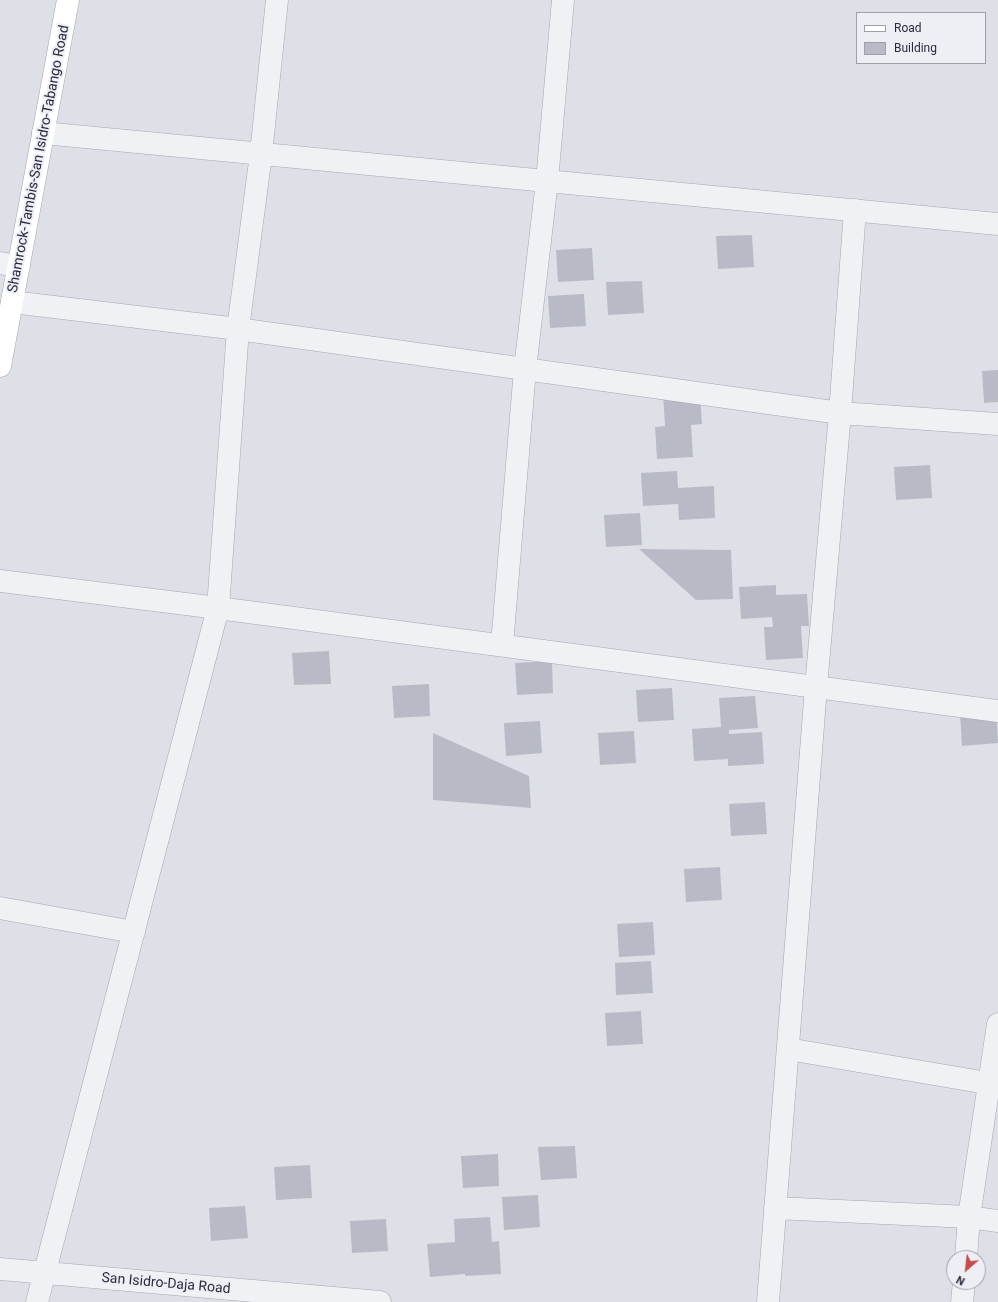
<!DOCTYPE html>
<style>
body{margin:0}
#map{position:relative;width:998px;height:1302px;overflow:hidden;background:#dee0e7;font-family:Roboto,sans-serif}
canvas{display:block}
.legend{position:absolute;left:856px;top:12px;width:130px;height:52px;box-sizing:border-box;background:#edeff5;border:1px solid #9ea1ab;margin:0;padding:5px 7px;list-style:none;font-size:12px;color:#282c3d}
.legend li{display:flex;align-items:center;gap:8px;height:20px}
.legend b{width:20px;border:1px solid #9ea1ab}
.north{position:absolute;left:946px;top:1250px;width:40px;height:40px;box-sizing:border-box;background:#edeff5;border:1px solid #9ea1ab;border-radius:50%;rotate:208deg;font-size:11px;font-weight:700;line-height:16px;text-align:center;color:#282c3d}
.north::after{content:'';display:block;margin:auto;width:14px;height:18px;background:#c84947;clip-path:polygon(50% 0,100% 100%,50% 72%,0 100%)}
</style>
<div id="map">
<canvas width="998" height="1302"></canvas>
<ul class="legend">
<li><b style="height:5px;background:#fff"></b>Road</li>
<li><b style="height:11px;background:#b8bbc6"></b>Building</li>
</ul>
<div class="north">N</div>
</div>
<script>
const c = document.querySelector('canvas').getContext('2d');
c.lineJoin = 'round';
function fill(path, color) { c.fillStyle = color; c.fill(path, 'evenodd'); }
const poly = rows => new Path2D(rows.map(r => 'M' + r).join(''));
function trace(path, color, width, dash) { c.strokeStyle = color; c.lineWidth = width; c.lineCap = dash ? 'butt' : 'round'; c.setLineDash(dash || []); c.stroke(path); }
function drawText(font, color, halo, rows, align = 'center') {
  c.font = font + ' Roboto,sans-serif'; c.lineWidth = 4; c.setLineDash([]); c.textBaseline = 'middle'; c.strokeStyle = halo; c.fillStyle = color; for (const [text, x, y, turn = 0] of rows) {
    c.save(); c.translate(x, y); c.rotate((+turn || 0) * Math.PI / 180); c.textAlign = isNaN(turn) ? turn : align; if (halo) c.strokeText(text, 0, 0); c.fillText(text, 0, 0); c.restore();
  }
}
const building = poly([
 [752,235,754,267,718,269,716,236],
 [592,248,594,280,558,282,556,250],
 [642,281,644,313,608,315,606,282],
 [584,294,586,326,550,328,548,296],
 [998,370,998,402,984,403,982,371],
 [700,392,702,424,691,425,693,457,657,459,655,427,665,426,663,394],
 [930,465,932,498,896,500,894,467],
 [677,471,678,488,714,486,715,518,679,520,678,504,643,506,641,473],
 [640,513,642,545,606,547,604,515],
 [639,549,731,550,733,599,696,600],
 [776,585,776,595,807,594,809,626,801,626,803,658,766,660,764,627,773,627,772,617,741,619,739,587],
 [329,651,331,684,294,685,292,653],
 [552,661,553,693,517,695,515,663],
 [429,684,430,716,394,718,392,686],
 [672,688,674,720,638,722,636,690],
 [755,696,758,728,729,730,729,734,762,732,764,764,728,766,728,759,694,761,692,729,721,727,719,698],
 [996,711,998,743,962,746,960,713],
 [540,721,542,753,506,756,504,723],
 [634,731,636,763,600,765,598,733],
 [433,733,529,776,531,808,433,800],
 [765,802,767,834,731,836,729,804],
 [720,867,722,900,686,902,684,869],
 [653,922,655,955,619,957,617,924],
 [651,961,653,993,616,995,615,963],
 [641,1011,643,1044,607,1046,605,1013],
 [575,1146,577,1178,541,1180,538,1147],
 [498,1154,499,1186,463,1188,461,1156],
 [310,1165,312,1198,276,1200,274,1167],
 [538,1195,540,1227,504,1230,502,1197],
 [245,1206,248,1238,211,1241,209,1208],
 [490,1217,492,1242,499,1241,501,1274,465,1276,465,1274,430,1277,427,1244,455,1242,454,1219],
 [386,1219,388,1251,352,1253,350,1221]
]);
const minor = poly([
 [43,133,998,224],
 [0,263,19,266],
 [12,302,238,329,840,413,998,424],
 [0,581,218,608,998,711],
 [502,645,525,369,547,181,563,0],
 [0,908,134,932],
 [788,1049,998,1085],
 [775,1208,969,1217,998,1024],
 [966,1258,969,1217,998,1221],
 [0,1269,380,1302],
 [37,1302,218,608,238,329,261,154,277,0],
 [768,1302,816,687,840,413,855,210],
 [962,1302,964,1282]
]);
const major = poly([
 [0,366,68,0]
]);
const streetNames = [
 ["Shamrock-Tambis-San Isidro-Tabango Road",39,159,-79],
 ["San Isidro-Daja Road",166,1284,5]
];
fill(building, '#b8bbc6');
trace(minor, '#a4a6b1', 23);
trace(major, '#9ea2b2', 23);
trace(minor, '#f0f1f5', 22);
trace(major, '#fff', 22);
drawText('14px', '#282c3d', '#edeff5', streetNames);
</script>
